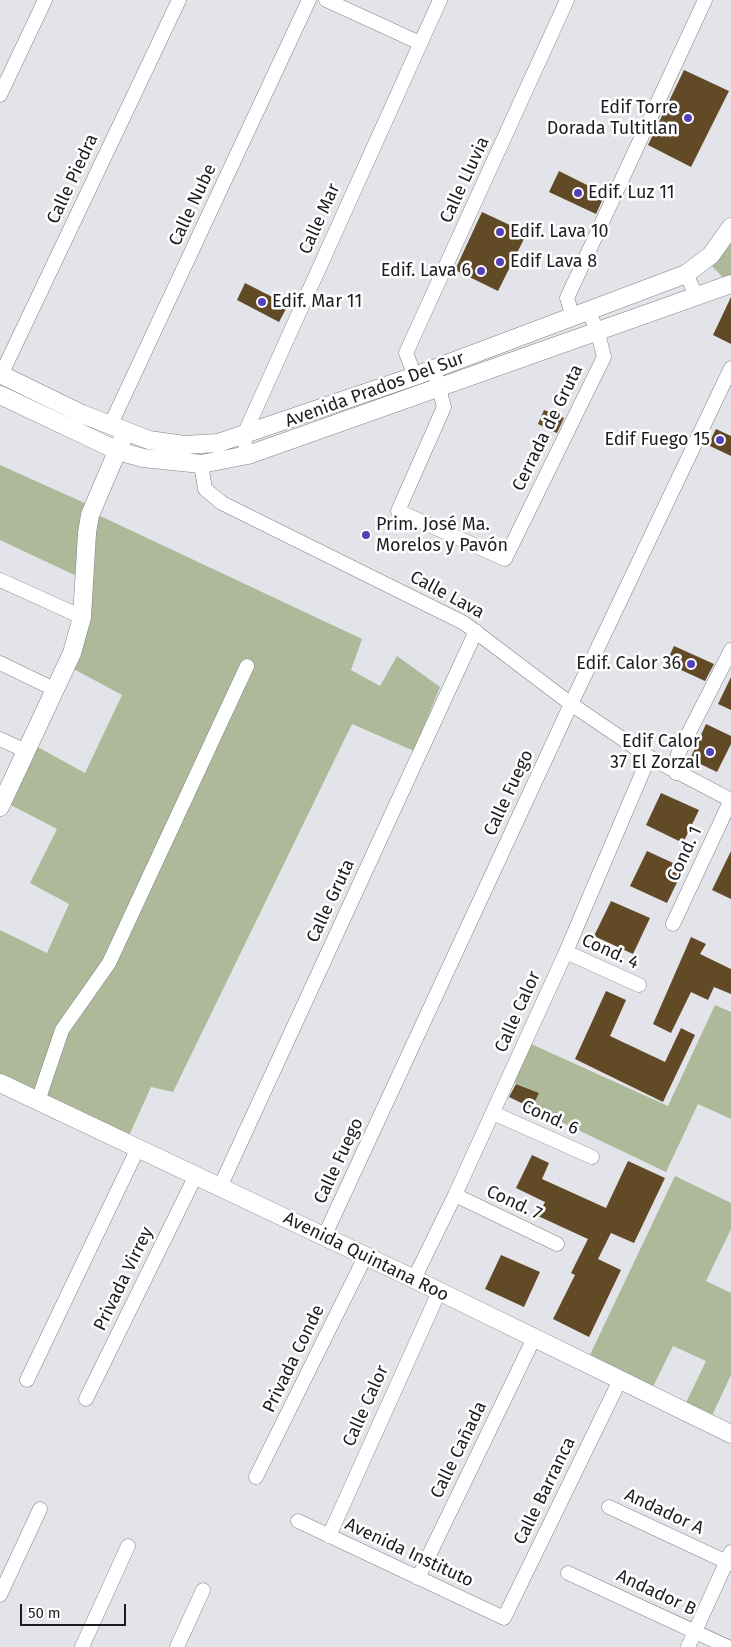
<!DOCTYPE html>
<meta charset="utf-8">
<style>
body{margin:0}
#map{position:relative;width:731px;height:1647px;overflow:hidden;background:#e2e4e9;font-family:"Fira Sans",sans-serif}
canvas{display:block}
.scale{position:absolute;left:20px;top:1604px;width:106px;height:22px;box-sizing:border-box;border:2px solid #1c1d1f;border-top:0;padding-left:6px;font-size:15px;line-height:18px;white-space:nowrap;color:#1c1d1f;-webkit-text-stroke:4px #fff;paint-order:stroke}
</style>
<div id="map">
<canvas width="731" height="1647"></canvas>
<div class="scale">50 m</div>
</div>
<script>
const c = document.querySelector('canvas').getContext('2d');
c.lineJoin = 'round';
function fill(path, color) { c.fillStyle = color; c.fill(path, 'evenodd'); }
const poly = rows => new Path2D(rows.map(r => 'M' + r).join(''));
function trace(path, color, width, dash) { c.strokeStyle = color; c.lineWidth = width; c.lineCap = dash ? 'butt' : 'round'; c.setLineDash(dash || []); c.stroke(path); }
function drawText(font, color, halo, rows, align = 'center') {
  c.font = font + ' "Fira Sans",sans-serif'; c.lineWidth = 5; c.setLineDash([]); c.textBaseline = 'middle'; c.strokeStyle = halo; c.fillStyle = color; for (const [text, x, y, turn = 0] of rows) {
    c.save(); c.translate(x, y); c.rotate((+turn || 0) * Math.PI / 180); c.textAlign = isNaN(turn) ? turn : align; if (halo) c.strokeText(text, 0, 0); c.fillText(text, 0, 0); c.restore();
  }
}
const green = poly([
 [731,228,731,282,728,283,712,266],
 [0,465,98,509,96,514,362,639,351,670,380,686,397,656,440,687,414,751,352,724,173,1092,151,1087,126,1142,0,1087,0,930,47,953,69,904,30,883,57,829,5,802,34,745,85,773,122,695,70,667,85,580,0,540],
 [715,1005,731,1012,731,1119,698,1104,666,1172,532,1108,539,1093,512,1082,529,1043,668,1106],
 [675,1176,731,1203,731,1229,706,1281,731,1293,731,1375,709,1422,683,1409,706,1361,673,1346,651,1391,588,1359]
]);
const building = poly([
 [684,70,729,91,691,167,648,145],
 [559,171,605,194,596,214,549,192],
 [482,212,527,233,498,291,455,270],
 [245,283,288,305,279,322,237,300],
 [731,297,731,344,713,335],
 [544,410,564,418,557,433,538,424],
 [716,429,731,436,731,456,708,445],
 [674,646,714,664,705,681,666,663],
 [731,677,731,710,718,704],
 [706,724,731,736,731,744,717,772,690,759],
 [661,793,699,810,683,843,646,825],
 [647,851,684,868,667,903,630,886],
 [731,851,731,899,712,890],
 [611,901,650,918,633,954,594,936],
 [691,937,706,944,700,954,731,969,731,994,714,987,708,1000,691,992,671,1033,653,1024],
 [606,991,626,1000,610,1036,665,1062,681,1028,695,1035,663,1102,575,1059],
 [516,1084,539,1093,532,1108,509,1097],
 [532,1155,549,1163,542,1179,606,1208,628,1161,665,1178,634,1243,611,1233,598,1259,621,1270,589,1337,553,1319,575,1275,571,1273,588,1239,538,1216,545,1202,516,1188],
 [501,1255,540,1272,524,1307,485,1289]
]);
const minor = poly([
 [326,0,420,43],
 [0,95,45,0],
 [686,274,697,297],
 [573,317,567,298,705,0],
 [434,369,444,407,398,511,505,559,604,357,598,333,589,312],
 [1,375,179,0],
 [415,376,406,353,567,0],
 [110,426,309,0],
 [248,455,243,437,440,0],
 [201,464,205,489,222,503,464,623,571,704,649,757,731,800],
 [0,580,82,617],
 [0,663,56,690],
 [0,739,26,751],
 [676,773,678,754,731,650],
 [673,924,731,800],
 [566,952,639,985],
 [38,1101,62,1030,109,963,247,666],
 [493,1113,592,1157],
 [220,1187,476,631],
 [455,1195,557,1244],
 [324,1237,571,704,731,368],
 [414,1279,455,1195,566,952,649,757],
 [27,1380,138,1148],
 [86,1399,196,1175],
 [256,1477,365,1257],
 [609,1507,731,1564],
 [298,1521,504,1618,620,1380],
 [329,1536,439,1292],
 [568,1573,728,1647],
 [418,1578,534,1338],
 [0,1595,40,1509],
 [82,1647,128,1546],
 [177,1647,203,1590],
 [688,1647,731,1552]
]);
const major = poly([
 [0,374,82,414,149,440,184,445,218,443,415,376,686,274,711,255,731,227],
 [0,395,118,451,143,458,201,464,248,455,731,284],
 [0,807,72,653,82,617,87,533,90,515,122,440],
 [0,1083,414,1279,731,1434]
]);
const markers = [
 [688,118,5,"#5341b9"],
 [578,193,5,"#5341b9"],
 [500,232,5,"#5341b9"],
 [500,262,5,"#5341b9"],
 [481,271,5,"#5341b9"],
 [262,302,5,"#5341b9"],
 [720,440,5,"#5341b9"],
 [366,535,5,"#5341b9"],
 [691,664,5,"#5341b9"],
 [710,752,5,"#5341b9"]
];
const poiNames = [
 ["Edif Torre",678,108],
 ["Dorada Tultitlan",678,129],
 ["Edif. Luz 11",588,193,"left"],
 ["Edif. Lava 10",510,232,"left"],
 ["Edif Lava 8",510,262,"left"],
 ["Edif. Lava 6",471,271],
 ["Edif. Mar 11",272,302,"left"],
 ["Edif Fuego 15",710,440],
 ["Prim. José Ma.",376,525,"left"],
 ["Morelos y Pavón",376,546,"left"],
 ["Edif. Calor 36",681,664],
 ["Edif Calor",700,742],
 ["37 El Zorzal",700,763]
];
const streetNames = [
 ["Calle Piedra",73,179,-65],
 ["Calle Lluvia",465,180,-65],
 ["Calle Nube",193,205,-65],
 ["Calle Mar",320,219,-66],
 ["Avenida Prados Del Sur",375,390,-20],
 ["Cerrada de Gruta",548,428,-64],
 ["Calle Lava",447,595,28],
 ["Calle Fuego",509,793,-65],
 ["Cond. 1",685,854,-65],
 ["Calle Gruta",331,901,-65],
 ["Cond. 4",610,952,24],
 ["Calle Calor",518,1012,-66],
 ["Cond. 6",550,1118,24],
 ["Calle Fuego",339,1161,-65],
 ["Cond. 7",514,1203,25],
 ["Avenida Quintana Roo",366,1257,26],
 ["Privada Virrey",124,1279,-64],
 ["Privada Conde",294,1359,-64],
 ["Calle Calor",366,1406,-66],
 ["Calle Cañada",459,1450,-64],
 ["Calle Barranca",545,1491,-64],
 ["Andador A",664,1512,25],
 ["Avenida Instituto",409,1553,25],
 ["Andador B",656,1593,25]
];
fill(green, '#adb999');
fill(building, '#614a25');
trace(minor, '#7f8185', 15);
trace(major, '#7f8185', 19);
trace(minor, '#fff', 14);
trace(major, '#fff', 18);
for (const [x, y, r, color] of markers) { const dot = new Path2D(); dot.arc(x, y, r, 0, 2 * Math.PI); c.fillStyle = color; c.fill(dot); trace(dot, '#fff', 2); }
drawText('18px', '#1c1d1f', '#fff', poiNames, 'right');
drawText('18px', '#1c1d1f', '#fff', streetNames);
</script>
